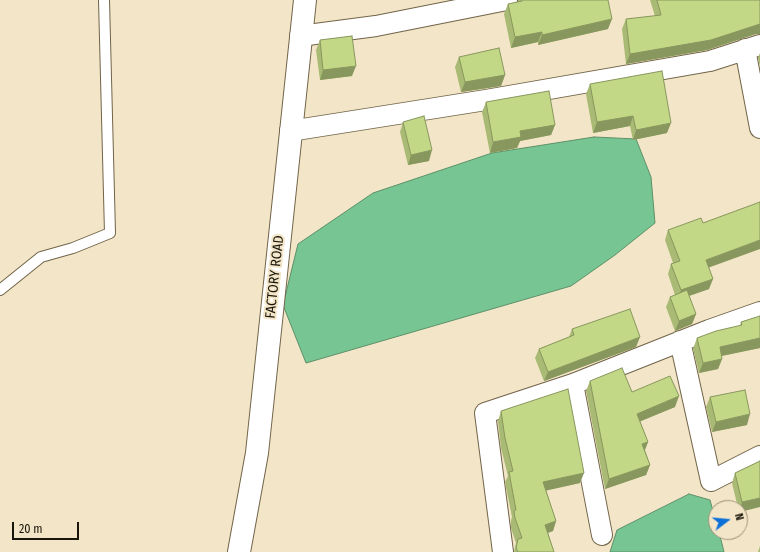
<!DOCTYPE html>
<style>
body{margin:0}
#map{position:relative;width:760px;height:552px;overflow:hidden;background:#f3e5c7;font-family:"Fira Sans Condensed",sans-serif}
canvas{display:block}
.north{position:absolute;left:708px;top:500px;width:40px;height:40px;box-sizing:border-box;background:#f3e5c7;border:1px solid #9c927b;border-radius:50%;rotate:74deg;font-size:11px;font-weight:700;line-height:16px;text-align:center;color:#19150a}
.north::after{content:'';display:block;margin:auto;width:14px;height:18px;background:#0c70d8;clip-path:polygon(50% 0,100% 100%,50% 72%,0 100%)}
.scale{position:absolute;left:12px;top:522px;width:67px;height:18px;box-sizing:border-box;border:2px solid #19150a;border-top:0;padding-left:5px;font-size:12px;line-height:14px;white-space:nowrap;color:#19150a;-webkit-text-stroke:3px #f3e5c7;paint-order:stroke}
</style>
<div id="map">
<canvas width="760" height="552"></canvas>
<div class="north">N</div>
<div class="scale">20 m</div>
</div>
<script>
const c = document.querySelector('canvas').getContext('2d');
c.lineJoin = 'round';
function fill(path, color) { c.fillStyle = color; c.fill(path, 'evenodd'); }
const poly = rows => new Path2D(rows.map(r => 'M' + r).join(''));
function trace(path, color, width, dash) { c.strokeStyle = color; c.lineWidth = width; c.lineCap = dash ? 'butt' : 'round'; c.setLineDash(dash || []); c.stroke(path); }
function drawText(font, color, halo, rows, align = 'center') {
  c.font = font + ' "Fira Sans Condensed",sans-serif'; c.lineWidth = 4; c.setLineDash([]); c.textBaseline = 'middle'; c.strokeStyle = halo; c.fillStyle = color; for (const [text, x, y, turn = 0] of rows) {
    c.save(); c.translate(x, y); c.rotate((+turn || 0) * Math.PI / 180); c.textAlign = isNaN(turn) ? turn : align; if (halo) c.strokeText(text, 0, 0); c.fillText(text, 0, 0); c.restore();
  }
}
const water = poly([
 [594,137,636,139,651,177,655,223,615,255,571,286,306,363,283,305,298,244,373,193,492,153,594,137],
 [689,494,710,500,716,522,716,532,719,532,724,552,610,552,617,530,689,494]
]);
const lane = poly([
 [0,290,41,257,73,248,110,233,104,0]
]);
const street = poly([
 [300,36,376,26,507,0],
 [745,49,760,128],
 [290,131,486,100,710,61,760,45],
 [680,341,711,481,760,456],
 [573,384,602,535],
 [503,552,485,413,573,384,709,330,760,312]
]);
const secondary = poly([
 [239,552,257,453,305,0]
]);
const wall = poly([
 [518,0,608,0,608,29,538,45,538,42,511,48,504,14,508,4,518,2],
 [650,0,760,0,760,34,756,34,707,50,626,64,622,29,626,19,655,16],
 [320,40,352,76,320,80,316,50],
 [760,53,760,66,758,58],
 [459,57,505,75,501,86,461,92,455,67],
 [590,84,667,133,633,140,630,126,593,133,586,94],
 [486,102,555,125,551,135,520,141,517,148,490,153,482,112],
 [403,122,429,161,408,165,400,132],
 [703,223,709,268,709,289,689,296,696,314,692,324,675,331,666,307,670,297,675,295,668,274,671,264,673,263,665,240,668,230],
 [760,316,760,348,722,356,722,359,718,369,699,373,693,349,697,338,740,326,741,322],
 [572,329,636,347,544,381,535,358,539,349,569,337],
 [590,381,675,407,640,421,648,442,645,450,650,465,646,475,605,489,586,391],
 [710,397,747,425,712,432,706,407],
 [501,411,580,483,546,490,556,521,553,531,548,533,554,552,514,552,516,543,511,528,511,520,512,517,505,482,508,476,501,448,498,421],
 [760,461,740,512,740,508,738,508,732,483,735,473],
 [760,546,760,552,758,552]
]);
const shadedWall = poly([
 [612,19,608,29,538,45,542,35],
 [760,24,760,34,756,34,707,50,626,64,630,54],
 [542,32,538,42,511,48,515,37],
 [356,66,352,76,320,80,323,70],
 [505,75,501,86,461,92,465,82],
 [633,116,630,126,593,133,597,122],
 [671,123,667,133,633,140,636,130],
 [555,125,551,135,520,141,517,148,490,153,493,142,520,131],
 [432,150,429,161,408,165,411,155],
 [760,240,760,249,702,270,706,260],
 [713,279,709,289,677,300,681,290],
 [696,314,692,324,675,331,679,321],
 [640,337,636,347,544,381,548,372],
 [760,338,760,348,716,357,720,347],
 [722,359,718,369,699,373,703,363],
 [679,396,675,407,634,424,637,414],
 [750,414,747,425,712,432,716,422],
 [648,442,644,452,642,444],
 [650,465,646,475,605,489,609,479],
 [584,473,580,483,540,492,543,482],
 [760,498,760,507,740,512,740,509,742,502],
 [556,521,553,531,541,535,545,525]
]);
const building = poly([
 [522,0,608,0,612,19,542,35,542,32,515,37,508,4,522,1,522,0],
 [657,0,760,0,760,24,711,40,630,54,626,19,661,15,657,0],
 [352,36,356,66,323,70,320,40,352,36],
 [499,48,505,75,465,82,459,57,499,48],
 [662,71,671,123,636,130,633,116,597,122,590,84,662,71],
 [549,91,555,125,520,131,521,137,493,142,486,102,549,91],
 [424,116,432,150,411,155,403,122,424,116],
 [760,202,760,240,706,260,713,279,681,290,671,264,680,261,668,230,701,218,703,223,760,202],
 [687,290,696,314,679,321,670,297,687,290],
 [630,309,640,337,548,372,539,349,574,335,572,329,630,309],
 [760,316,760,338,720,347,722,359,703,363,697,338,716,331,742,325,741,322,760,316],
 [622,368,632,392,670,376,679,396,637,414,648,442,642,444,650,465,609,479,590,381,622,368],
 [568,389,584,473,543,482,556,521,545,525,554,552,518,552,516,548,518,539,522,538,515,518,514,511,516,510,509,472,513,471,505,438,501,411,568,389],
 [745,390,750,414,716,422,710,397,745,390],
 [760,461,760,498,742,502,735,473,760,461]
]);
const streetNames = [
 ["FACTORY ROAD",275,277,-84]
];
fill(water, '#77c592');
trace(water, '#5b9069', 1);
trace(lane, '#716449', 12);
trace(street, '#716449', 22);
trace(secondary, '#716449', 24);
trace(lane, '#fff', 10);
trace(street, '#fff', 20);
trace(secondary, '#fff', 22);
fill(wall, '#a8ba73');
fill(shadedWall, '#88975e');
fill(building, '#c3d886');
trace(building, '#88975e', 1);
drawText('14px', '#19150a', '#f3e5c7', streetNames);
</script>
